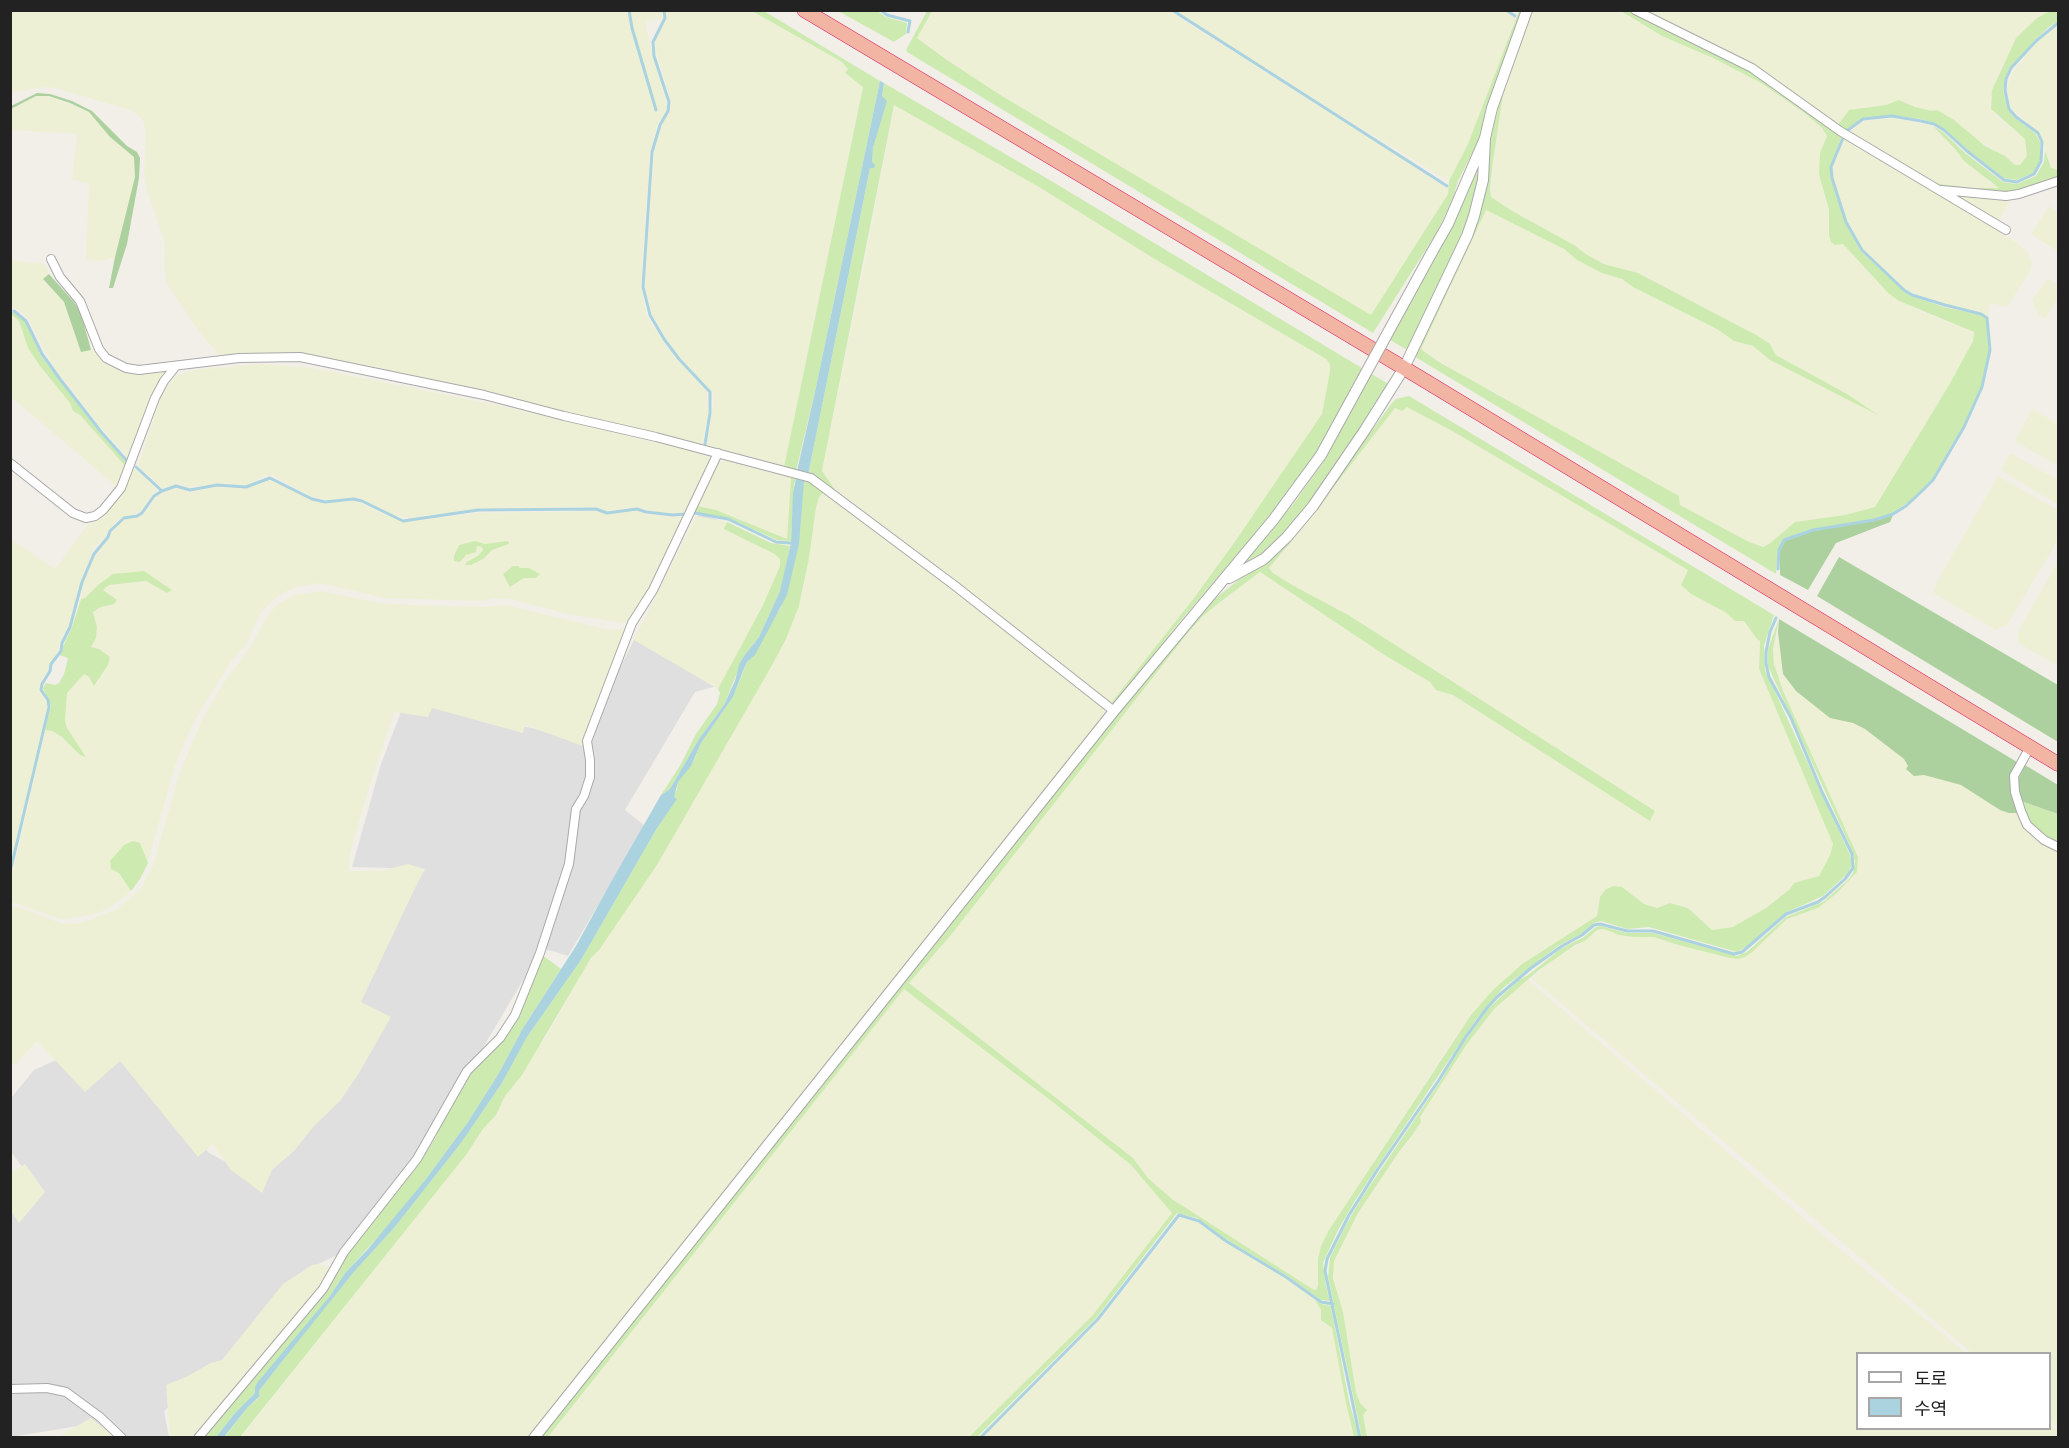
<!DOCTYPE html>
<meta charset="utf-8">
<style>
body{margin:0}
#map{position:relative;width:2069px;height:1448px;overflow:hidden;background:#f2efe9;font-family:Raleway,"Noto Sans KR",sans-serif}
canvas{display:block}
.frame{position:absolute;inset:0;border:12px solid #222;pointer-events:none}
.legend{position:absolute;left:1856px;top:1352px;width:195px;height:78px;box-sizing:border-box;background:#fff;border:2px solid #a7a7a7;margin:0;padding:8px 10px;list-style:none;font-size:18px;color:#222}
.legend li{display:flex;align-items:center;gap:12px;height:30px}
.legend b{width:30px;border:2px solid #a7a7a7}
</style>
<div id="map">
<canvas width="2069" height="1448"></canvas>
<div class="frame"></div>
<ul class="legend">
<li><b style="height:8px;background:#fff"></b>도로</li>
<li><b style="height:16px;background:#aad3df"></b>수역</li>
</ul>
</div>
<script>
const c = document.querySelector('canvas').getContext('2d');
c.lineJoin = 'round';
function fill(path, color) { c.fillStyle = color; c.fill(path, 'evenodd'); }
const poly = rows => new Path2D(rows.map(r => 'M' + r).join(''));
function trace(path, color, width, dash) { c.strokeStyle = color; c.lineWidth = width; c.lineCap = dash ? 'butt' : 'round'; c.setLineDash(dash || []); c.stroke(path); }
const residential = poly([
 [700,511,784,554,721,685,695,692,625,810,645,826,568,956,542,948,439,1122,350,1249,316,1265,241,1346,164,1411,169,1437,111,1437,84,1425,11,1437,11,1209,38,1188,11,1152,11,1098,34,1070,105,1038,209,1153,256,1178,425,869,352,867,381,764,406,699,583,740]
]);
const farmland = poly([
 [1503,10,1516,19,1468,144,1449,181,1347,120,1174,11],
 [1531,10,1619,11,1662,36,1713,58,1761,83,1803,112,1822,128,1827,136,1823,144,1824,195,1829,210,1829,235,1843,244,1887,293,1915,309,1974,332,1973,341,1949,385,1875,507,1845,515,1795,522,1769,544,1763,547,1756,546,1680,505,1679,496,1524,411,1493,391,1470,381,1421,349,1485,210,1564,249,1577,260,1602,273,1622,279,1633,287,1717,329,1734,341,1753,346,1770,360,1869,409,1776,354,1770,344,1758,336,1638,273,1604,264,1586,255,1574,245,1514,212,1491,197,1493,161,1504,88],
 [10,11,662,11,663,18,645,21,654,62,667,105,666,111,657,126,650,152,641,286,646,314,656,331,677,360,707,391,708,413,702,446,324,360,222,358,200,333,167,284,164,266,165,244,147,191,144,171,146,131,143,121,138,115,130,110,55,88,46,87,15,92,11,90],
 [666,11,752,11,842,62,848,69,845,74,863,86,784,467,706,446,714,401,713,393,682,360,666,339,650,311,644,288,654,153,661,125,668,114,671,102,655,48,656,40,667,18],
 [932,11,1169,11,1393,153,1449,190,1448,194,1371,315,1368,315,1002,96,947,60,917,38],
 [1642,11,2050,11,2037,18,2016,38,1996,79,1990,102,1991,109,1997,116,2025,139,2027,156,2020,165,2015,165,2005,156,1972,137,1954,120,1899,101,1886,105,1849,110,1838,125,1756,66],
 [2058,26,2058,170,2051,168,2049,164,2044,142,2039,132,2018,115,2011,108,2007,90,2009,80,2014,70,2037,42],
 [36,96,49,96,89,112,110,137,134,157,135,177,115,257,101,261,86,260,89,183,72,180,77,134,12,130,11,131,10,109],
 [894,105,1039,187,1158,261,1326,359,1330,364,1330,371,1322,414,1300,449,1194,598,1111,703,955,580,836,491,822,471,866,254],
 [1892,118,1933,126,1955,149,1964,161,1987,177,1989,182,2000,188,1972,188,1940,184,1925,178,1849,132,1864,121],
 [1844,139,1939,194,2020,245,2028,253,2032,263,2029,273,2007,307,1990,303,1988,317,1981,312,1945,304,1913,293,1905,289,1863,249,1847,222,1833,178,1832,167],
 [1950,193,2011,198,1998,222],
 [2049,206,2058,212,2058,252,2031,234],
 [10,260,44,264,49,274,43,280,64,302,81,351,93,350,103,360,127,373,168,372,129,459,102,429,53,366,29,320,24,314,13,307,11,308],
 [2048,278,2058,285,2058,298,2045,319,2038,315,2032,300],
 [10,314,19,321,28,348,40,366,70,403,73,411,80,415,127,468,117,487,11,397],
 [260,364,312,368,507,407,708,455,712,456,713,461,688,511,674,514,647,510,637,507,608,511,595,507,478,509,411,518,393,515,358,498,330,500,312,497,272,475,265,476,245,486,226,483,189,487,178,484,162,488,138,466,161,396,174,377,194,370],
 [1407,406,1454,432,1688,570,1681,585,1691,594,1725,612,1735,621,1743,621,1760,641,1759,669,1833,843,1830,855,1819,876,1790,889,1755,916,1734,927,1712,930,1688,908,1680,905,1662,906,1657,908,1651,907,1639,901,1622,887,1600,897,1597,916,1522,964,1507,977,1471,1015,1454,1039,1329,1230,1318,1286,1316,1290,1314,1290,1172,1199,1148,1178,1133,1158,909,983,951,935,1187,634,1203,616,1260,572,1386,656,1431,682,1436,690,1453,695,1650,820,1655,811,1350,616,1294,586,1273,573,1269,567,1290,543,1395,408],
 [2032,409,2058,424,2058,466,2015,441],
 [2010,453,2058,480,2058,505,2001,470],
 [725,460,791,478,787,539,773,535,727,514,697,506,718,464],
 [134,468,158,490,153,494,147,505,139,513,119,519,109,530,107,535,95,547,80,581,77,600,67,628,60,641,58,650,40,684,40,691,47,703,47,710,11,863,11,539,55,569,83,531,88,525,98,521,123,490],
 [1998,476,2058,510,2058,540,2007,625,1996,630,1933,593,1938,580],
 [269,480,294,490,312,500,325,503,353,501,360,503,403,522,477,513,595,511,608,514,637,510,646,514,672,517,684,516,650,588,628,621,624,623,567,614,511,599,499,598,480,601,384,598,320,583,296,587,283,593,275,598,259,615,247,644,232,660,192,725,175,765,148,863,144,858,143,850,119,873,131,891,112,906,98,913,68,919,60,919,16,903,11,903,10,870,14,867,45,730,52,731,62,737,80,755,85,756,67,728,65,721,67,693,84,673,89,677,95,686,108,665,104,652,91,648,96,638,97,627,93,612,101,607,114,604,110,596,103,590,109,585,146,581,167,593,172,590,143,571,98,585,85,598,81,599,83,583,95,556,118,524,124,520,142,515,147,510,158,494,163,492,177,488,189,492,216,487,245,488],
 [825,491,1104,707,1103,716,699,1225,527,1437,240,1438,466,1155,483,1129,496,1115,505,1096,547,1035,583,971,657,865,786,639,799,606,804,588,816,508,819,497],
 [696,516,727,522,724,529,775,554,780,559,780,566,763,605,718,689,634,640],
 [2058,562,2058,666,2018,643,2018,631],
 [322,591,384,604,483,607,506,605,606,629,620,630,627,628,583,746,525,725,523,733,432,708,428,717,394,712,368,791,350,853,349,871,381,871,408,864,424,869,361,1002,391,1017,359,1073,340,1101,314,1126,294,1151,272,1170,262,1193,231,1170,213,1144,198,1157,120,1061,85,1092,37,1041,15,1065,11,1062,11,907,18,907,63,924,81,923,117,909,141,888,153,865,180,772,202,720,221,687,250,647,268,615,279,603,295,595],
 [1778,632,1783,675,1796,691,1813,704,1865,729,1904,759,1908,766,1924,775,1961,785,2000,810,2018,813,2024,827,2032,835,2058,851,2058,1428,2050,1420,2050,1354,1972,1353,1531,978,1559,955,1585,941,1596,930,1604,929,1619,935,1654,937,1678,945,1738,959,1787,919,1818,908,1854,877,1858,857,1783,691,1774,664,1773,649],
 [1528,980,1827,1238,1966,1353,1858,1354,1858,1428,2050,1428,2050,1424,2058,1432,2058,1437,1367,1437,1363,1415,1356,1392,1343,1312,1334,1278,1334,1261,1358,1213,1399,1152,1405,1146,1421,1122,1420,1117,1467,1044,1495,1008,1520,985],
 [904,988,1054,1103,1131,1165,1173,1213,1092,1316,969,1437,548,1438],
 [25,1164,45,1192,19,1223,11,1211,11,1170,18,1169],
 [1181,1217,1198,1222,1226,1242,1286,1279,1315,1300,1321,1310,1324,1323,1332,1328,1354,1437,982,1438,1100,1320],
 [318,1264,331,1267,324,1282,195,1437,173,1437,170,1435,166,1385,186,1377,211,1363,222,1360,283,1284,312,1265],
 [91,1418,114,1437,58,1437]
]);
const grass = poly([
 [1619,10,1630,11,1748,69,1842,136,1830,167,1831,178,1845,223,1861,251,1904,291,1911,296,1944,307,1980,315,1986,319,1989,350,1981,387,1963,426,1932,479,1913,499,1892,513,1874,519,1812,529,1783,539,1778,550,1776,574,1412,355,1453,270,1489,152,1492,132,1504,88,1493,161,1490,189,1491,197,1514,212,1574,245,1587,255,1604,264,1638,273,1758,336,1770,344,1776,355,1847,394,1878,415,1770,360,1753,346,1734,341,1717,329,1633,287,1622,279,1602,273,1577,260,1564,249,1486,210,1421,349,1439,362,1679,496,1680,505,1749,542,1763,547,1769,544,1795,522,1845,515,1875,507,1949,385,1973,341,1974,332,1899,301,1888,293,1843,244,1835,245,1831,242,1829,235,1829,210,1819,174,1820,153,1827,136,1822,128,1803,112,1761,83,1713,58,1662,36],
 [752,11,764,11,880,81,815,392,796,471,784,467,863,87,845,73,848,69,842,62],
 [838,11,877,11,886,17,907,23,906,34,894,42],
 [927,11,932,11,917,38,947,60,1002,96,1371,315,1448,194,1449,181,1468,144,1519,11,1525,11,1482,134,1458,181,1453,198,1437,232,1373,333,907,52,906,50],
 [2050,11,2058,11,2058,21,2049,27,2035,40,2010,68,2005,79,2003,90,2008,110,2015,118,2036,134,2040,142,2040,160,2033,173,2017,180,2004,178,1968,150,1945,129,1934,123,1921,119,1892,115,1862,118,1845,131,1838,125,1849,110,1886,105,1899,100,1915,107,1932,111,1937,110,1954,120,1985,146,2005,156,2015,165,2020,165,2027,156,2025,139,1991,109,1992,90,2016,38,2037,18],
 [884,83,1053,182,1390,385,1355,439,1293,525,1265,553,1244,566,1242,564,1294,503,1324,461,1315,455,1288,495,1177,625,1116,703,1111,703,1194,598,1236,540,1322,414,1330,371,1330,364,1326,359,1158,261,1039,187,894,105,822,471,836,491,817,477,808,475,870,168,874,168,872,162,873,148,885,103,882,96],
 [1933,126,1943,132,1965,153,2003,182,2017,184,2036,176,2044,162,2045,150,2051,168,2058,170,2058,178,2008,193,1941,188,1925,178,1940,184,1972,188,1999,188,1964,161,1955,149],
 [1477,173,1479,176,1473,211,1407,350,1387,338,1473,174],
 [10,310,25,321,41,356,101,434,128,463,127,468,80,415,73,411,70,403,40,366,28,348,19,321,11,314],
 [1409,396,1774,615,1764,646,1765,670,1850,855,1852,865,1847,874,1823,896,1785,913,1746,947,1737,952,1649,927,1627,929,1601,921,1594,923,1581,934,1558,946,1503,988,1475,1021,1356,1199,1338,1230,1323,1263,1326,1286,1330,1301,1321,1300,1287,1276,1226,1239,1197,1218,1177,1213,1096,1318,977,1437,969,1437,1092,1316,1172,1213,1131,1165,1054,1103,904,989,548,1437,539,1438,1173,643,1212,601,1241,578,1266,563,1318,504,1392,403,1396,399],
 [1407,407,1454,432,1688,570,1681,585,1691,594,1725,612,1735,621,1744,621,1757,639,1760,641,1759,669,1833,844,1830,855,1819,876,1794,883,1790,889,1766,908,1733,927,1712,930,1688,908,1670,903,1657,908,1644,904,1622,887,1614,886,1606,889,1600,897,1597,916,1522,964,1492,991,1471,1015,1329,1230,1321,1246,1318,1259,1318,1286,1316,1290,1314,1290,1172,1199,1148,1178,1133,1158,909,983,951,935,1187,634,1203,616,1219,603,1260,572,1386,656,1430,682,1436,690,1453,695,1650,821,1655,811,1350,616,1294,586,1273,573,1269,568,1290,543,1395,408,1402,411],
 [791,478,796,479,794,485,791,541,777,540,728,518,695,512,697,506,716,510,787,539],
 [804,481,812,483,825,491,819,497,816,508,809,558,799,606,786,639,771,667,657,865,599,950,591,958,522,1075,505,1096,496,1115,483,1129,466,1155,240,1437,224,1438,248,1407,259,1398,259,1391,304,1333,353,1273,394,1228,461,1143,502,1083,527,1037,581,960,657,828,676,799,673,797,677,790,678,782,694,760,701,743,733,697,747,662,755,654,771,622,781,608,800,529,801,495],
 [727,522,771,543,790,546,785,575,780,591,759,637,744,656,724,705,699,739,670,789,661,795,681,764,696,734,717,704,720,693,718,689,763,605,780,566,780,559,775,554,724,529],
 [475,541,485,544,508,541,509,544,492,550,483,559,471,565,465,565,467,562,479,555,483,550,482,547,477,546,476,552,466,555,460,562,454,561,454,556,459,545],
 [513,566,518,566,520,568,529,568,540,574,536,578,524,578,510,587,503,574],
 [144,571,172,590,167,593,146,581,109,585,103,590,117,600,114,604,101,607,93,612,97,627,96,638,91,647,99,649,110,657,108,665,94,686,89,677,84,674,67,693,65,721,67,728,86,757,80,755,62,737,52,731,45,730,51,706,43,688,46,683,55,685,59,683,64,674,68,658,59,655,72,627,81,599,85,598,98,585,113,574],
 [1779,619,1773,649,1774,664,1783,691,1858,857,1857,872,1837,893,1818,908,1787,919,1752,952,1745,957,1738,959,1730,958,1678,945,1654,937,1634,937,1619,935,1604,929,1597,930,1585,941,1575,945,1539,970,1495,1008,1467,1044,1420,1117,1421,1122,1413,1134,1399,1152,1358,1213,1334,1261,1333,1278,1343,1312,1356,1392,1360,1403,1367,1410,1363,1415,1367,1437,1362,1438,1328,1277,1330,1258,1346,1225,1361,1199,1442,1079,1462,1045,1489,1008,1519,980,1527,976,1562,948,1584,937,1596,927,1601,926,1626,933,1653,933,1737,956,1747,952,1786,917,1823,902,1849,879,1853,873,1855,861,1850,846,1768,666,1768,649],
 [2021,801,2058,814,2058,845,2045,838,2031,826],
 [133,841,140,843,148,863,140,879,131,891,119,873,111,869,110,861,124,845],
 [542,955,561,969,523,1028,499,1073,468,1122,426,1179,388,1226,345,1273,330,1296,255,1393,235,1413,216,1437,201,1438,419,1164,436,1137,438,1129,466,1078,481,1060,501,1040],
 [1315,1300,1321,1304,1331,1306,1349,1401,1359,1437,1354,1437,1346,1403,1332,1328,1321,1320,1321,1310]
]);
const forest = poly([
 [37,93,50,94,72,101,92,111,127,146,137,152,140,158,139,178,127,244,113,288,109,288,115,257,135,177,134,157,110,137,89,112,70,103,49,96,36,96,11,109,11,106],
 [49,274,74,302,81,313,91,350,81,352,64,302,43,279],
 [1893,515,1890,522,1836,543,1808,590,1780,575,1780,551,1785,541,1813,531,1875,521],
 [1839,557,2058,685,2058,742,1817,596],
 [1779,619,2017,762,2012,774,2010,784,2018,813,2009,813,2000,810,1961,785,1924,775,1914,776,1906,769,1908,766,1904,759,1865,729,1853,723,1830,718,1796,691,1783,674,1778,632],
 [2025,765,2058,785,2058,814,2021,801,2017,787,2019,778]
]);
const water = poly([
 [880,81,884,83,882,96,887,101,873,148,872,162,875,165,874,168,870,168,808,475,797,471,815,392],
 [796,479,804,481,799,544,787,595,755,655,747,662,743,671,733,697,701,743,691,766,678,782,674,797,677,799,657,828,581,960,527,1037,502,1083,461,1143,394,1228,353,1273,280,1364,259,1391,259,1397,248,1407,224,1437,216,1437,235,1413,255,1393,255,1388,257,1383,330,1296,345,1273,368,1249,426,1179,468,1122,499,1073,523,1028,576,946,611,882,661,795,670,789,699,739,724,705,735,681,739,665,744,656,759,637,780,591,791,543,793,493]
]);
const stream = poly([
 [629,10,632,28,656,110],
 [664,10,665,18,653,42,654,56,669,102,668,111,660,125,652,152,643,287,650,315,664,339,679,359,710,392,710,413,705,444],
 [881,10,887,15,910,21,908,32],
 [1172,10,1447,186],
 [1506,10,1515,16],
 [1848,130,1863,119,1892,116,1921,121,1934,124,1944,130,1967,151,2004,180,2017,182,2034,174,2041,161,2042,142,2038,133,2016,117,2009,109,2005,90,2006,79,2011,68,2036,41,2058,23],
 [14,311,26,321,42,354,60,379,102,433,128,462],
 [136,467,162,491],
 [695,513,728,519,776,542,791,543],
 [1778,569,1779,550,1784,540,1813,530,1874,520,1893,514,1906,506,1922,491,1933,480,1964,427,1982,387,1990,350,1987,318,1981,314,1945,305,1912,295,1904,290,1862,250,1846,222,1832,178,1831,167,1843,138],
 [11,868,49,707,48,700,41,690,42,684,50,671,51,664,61,651,62,643,70,627,82,582,94,554,108,537,110,531,124,518,137,516,142,513,154,496,162,491,176,486,190,490,217,485,246,487,270,478,312,499,325,502,353,499,362,501,403,521,478,510,596,509,607,513,637,509,646,512,673,515,686,514],
 [980,1438,1098,1319,1179,1215,1199,1221,1226,1241,1286,1277,1321,1302,1333,1304],
 [1360,1438,1325,1271,1327,1259,1349,1215,1376,1172,1439,1080,1465,1038,1487,1008,1497,997,1531,968,1562,946,1582,935,1594,925,1600,924,1627,931,1653,931,1734,954,1742,952,1786,914,1818,902,1825,897,1845,879,1853,868,1852,854,1822,792,1791,718,1769,677,1766,663,1766,652,1770,632,1776,618]
]);
const minor = poly([
 [1635,10,1752,68,1840,131,2006,230],
 [1942,190,2006,196,2019,194,2058,181],
 [51,259,60,277,80,301,99,349,106,358,126,368,139,370,239,358,300,357,484,395,564,416,656,437,811,478,954,585,1114,711],
 [10,463,73,513,86,518,95,516,103,510,121,488,155,398,164,381,176,366],
 [2030,747,2014,776,2015,792,2021,811,2027,825,2044,840,2058,847],
 [10,1389,47,1388,66,1392,100,1417,122,1438],
 [198,1438,323,1289,344,1252,417,1159,467,1071,500,1038,515,1015,540,953,569,864,576,809,584,796,590,777,590,760,587,741,632,623,653,590,718,453]
]);
const tertiary = poly([
 [1432,252,1448,224,1485,138,1492,108,1527,10],
 [1229,578,1264,559,1287,537,1313,506,1365,430,1404,368,1467,236,1474,216,1483,180,1485,138],
 [534,1438,1114,711,1274,519,1321,455]
]);
const trunk = poly([
 [804,10,1404,368,2058,764]
]);
const tertiaryBridge = poly([
 [1321,455,1432,252]
]);
fill(residential, '#e0dfdf');
fill(farmland, '#eef0d5');
fill(grass, '#cdebb0');
fill(forest, '#add19e');
fill(water, '#aad3df');
trace(stream, '#aad3df', 3);
trace(minor, '#a9a9a9', 10);
trace(tertiary, '#a9a9a9', 12);
trace(trunk, '#dc2a67', 15);
trace(minor, '#fff', 8);
trace(tertiary, '#fff', 10);
trace(trunk, '#f2b4a3', 14);
trace(tertiaryBridge, '#a9a9a9', 12, []);
trace(tertiaryBridge, '#fff', 10);
</script>
